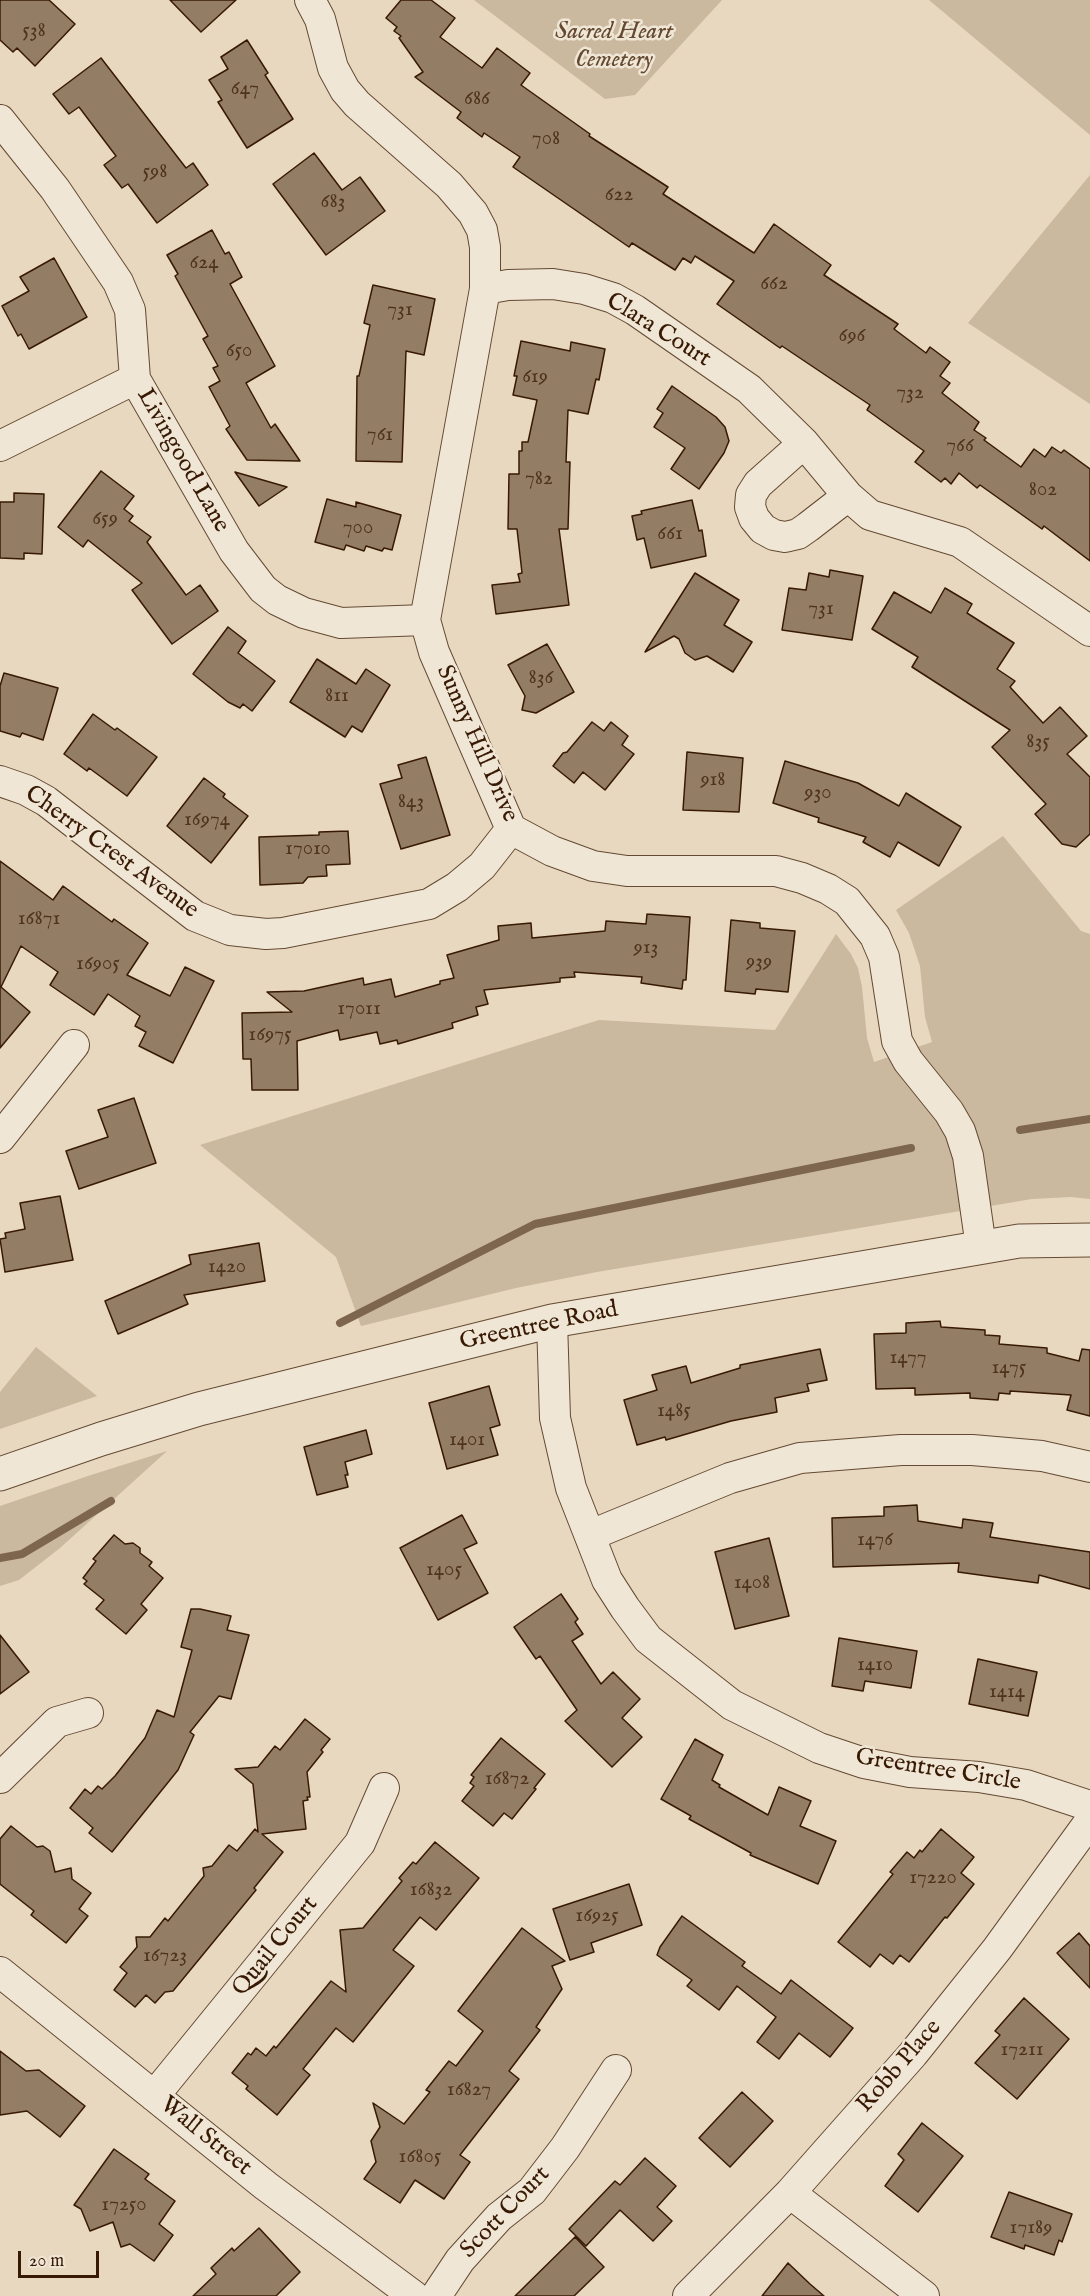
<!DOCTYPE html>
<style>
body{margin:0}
#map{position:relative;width:1090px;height:2296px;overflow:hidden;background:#e8d8bf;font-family:"IM FELL English",serif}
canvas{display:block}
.scale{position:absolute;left:18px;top:2251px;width:81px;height:27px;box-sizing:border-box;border:3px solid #381a04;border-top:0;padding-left:8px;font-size:18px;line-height:21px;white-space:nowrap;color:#381a04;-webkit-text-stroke:4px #f0e6d5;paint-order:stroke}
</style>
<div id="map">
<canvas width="1090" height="2296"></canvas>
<div class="scale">20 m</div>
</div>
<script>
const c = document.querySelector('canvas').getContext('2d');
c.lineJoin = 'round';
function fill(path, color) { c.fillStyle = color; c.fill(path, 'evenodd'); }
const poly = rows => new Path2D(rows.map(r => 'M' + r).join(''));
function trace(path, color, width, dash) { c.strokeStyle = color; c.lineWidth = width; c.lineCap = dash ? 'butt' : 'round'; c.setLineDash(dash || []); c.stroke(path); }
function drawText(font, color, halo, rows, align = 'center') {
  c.font = font + ' "IM FELL English",serif'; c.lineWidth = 5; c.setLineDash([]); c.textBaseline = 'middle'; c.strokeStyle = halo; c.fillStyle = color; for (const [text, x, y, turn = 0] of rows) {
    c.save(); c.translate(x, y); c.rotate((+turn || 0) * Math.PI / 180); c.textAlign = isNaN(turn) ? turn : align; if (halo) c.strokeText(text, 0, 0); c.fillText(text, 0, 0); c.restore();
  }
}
const green = poly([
 [474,0,722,0,635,95,605,99],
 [929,0,1090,0,1090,135],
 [1090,175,1090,404,968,323],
 [1003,836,1081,931,1090,934,1090,1199,1071,1197,1032,1199,597,1272,516,1288,361,1326,336,1257,200,1145,599,1020,775,1030,836,934,851,954,858,968,862,987,867,1038,874,1062,932,1042,925,1017,920,966,909,933,896,910],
 [36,1347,97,1396,0,1429,0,1392],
 [167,1451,60,1548,19,1580,0,1586,0,1506,88,1476]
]);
const stream = poly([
 [1020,1130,1090,1119],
 [340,1323,535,1224,911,1148],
 [0,1558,22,1554,111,1501]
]);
const building = poly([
 [0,0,49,0,75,24,35,66,17,48,13,52,0,40,0,0],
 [170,0,236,0,201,32,170,0],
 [401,0,431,0,455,18,440,37,482,68,497,48,530,73,521,85,590,134,589,136,668,187,663,194,754,253,774,224,831,265,824,275,898,324,894,329,926,353,930,347,950,362,940,376,950,383,942,393,979,422,974,430,986,438,984,440,1021,467,1034,449,1045,457,1052,447,1061,453,1064,450,1090,469,1090,561,1044,526,1042,529,980,485,977,488,959,473,951,484,945,478,941,482,915,462,924,451,867,410,870,405,782,346,780,348,717,304,734,281,695,256,691,263,683,258,675,270,632,243,629,247,513,167,520,157,484,133,482,137,457,118,461,112,415,77,423,72,399,38,401,36,394,31,397,27,386,18,401,0],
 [247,40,268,73,265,75,293,119,247,148,218,102,222,100,209,80,228,69,221,57,247,40],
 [101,58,186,168,193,163,208,185,157,223,128,184,122,188,104,165,116,156,79,107,69,114,53,94,101,58],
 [314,153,342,190,360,177,385,211,326,255,273,184,314,153],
 [212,230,225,254,229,252,242,277,230,284,275,366,246,383,271,428,275,424,300,461,247,460,226,429,230,426,209,387,220,381,213,368,218,366,203,339,208,336,175,276,178,274,167,255,212,230],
 [54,258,87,317,29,349,21,334,18,336,2,306,29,291,20,277,54,258],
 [373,285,435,299,424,355,406,351,402,462,356,461,357,376,359,376,370,325,364,323,373,285],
 [521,341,570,351,571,342,605,349,599,380,596,379,588,414,568,410,566,462,570,462,568,529,559,529,569,605,496,614,492,585,520,582,518,574,522,573,517,529,508,529,509,474,519,474,519,451,522,451,522,442,528,442,537,400,513,395,517,376,514,376,521,341],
 [672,386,716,417,725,427,729,441,724,453,699,489,671,469,685,448,654,427,663,413,657,409,672,386],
 [101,471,134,496,124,509,133,516,129,521,151,537,147,542,186,595,200,585,218,611,172,644,132,590,142,583,88,540,83,547,58,527,101,471],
 [235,472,287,487,259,506,235,472],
 [14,493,44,494,42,554,24,553,24,559,0,558,0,502,14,502,14,493],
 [327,499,356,507,356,502,401,515,392,550,384,548,382,551,366,546,364,551,346,545,344,550,315,542,327,499],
 [692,500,699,531,702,530,706,556,651,568,644,538,637,540,632,516,642,514,641,511,692,500],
 [830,570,863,576,852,640,782,630,789,588,806,590,809,573,829,577,830,570],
 [695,573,739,600,724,625,752,642,733,672,707,656,695,660,685,653,679,639,674,636,645,652,695,573],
 [945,588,972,604,967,613,1014,643,997,669,1015,681,1010,687,1043,723,1060,707,1087,736,1067,754,1090,777,1090,834,1076,847,1062,844,1035,814,1046,804,992,747,1010,730,912,667,918,657,872,629,894,592,931,613,945,588],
 [228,627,246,641,238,653,275,681,252,711,243,704,240,708,228,702,193,674,228,627],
 [547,644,574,692,536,713,522,710,525,696,508,665,547,644],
 [317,659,356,684,366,669,390,685,362,732,352,726,345,737,290,702,317,659],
 [4,673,58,688,43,740,22,733,20,737,0,731,0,686,4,673],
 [93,714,115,730,117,728,157,757,127,796,89,768,87,771,64,754,93,714],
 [592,722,604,731,611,722,628,736,622,745,634,754,605,790,583,772,574,783,553,766,563,753,567,752,592,722],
 [687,752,743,758,739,812,683,810,687,752],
 [426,757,450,835,401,849,380,784,402,778,398,765,426,757],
 [785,761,858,783,899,806,906,793,961,827,939,866,898,842,890,857,863,842,866,837,818,822,819,818,773,803,785,761],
 [204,778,225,794,223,797,248,816,211,863,167,826,204,778],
 [348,831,350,864,326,865,327,876,308,877,303,883,260,885,259,837,319,835,319,832,348,831],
 [0,861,53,900,63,886,112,922,114,919,148,943,127,975,170,996,185,967,214,981,173,1063,139,1046,146,1032,135,1026,140,1016,108,994,94,1015,50,985,58,972,21,946,1,987,30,1012,0,1048,0,861],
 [647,914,690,917,686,980,683,980,682,989,641,983,642,977,574,972,575,977,560,978,560,982,484,990,488,1004,476,1007,478,1015,452,1023,453,1028,398,1044,397,1040,380,1044,377,1032,340,1040,338,1030,297,1041,298,1090,252,1090,251,1059,243,1059,242,1013,292,1012,267,992,304,991,363,978,364,985,391,979,395,997,440,984,440,981,454,978,447,955,499,940,498,926,531,923,532,938,605,931,606,921,646,924,647,914],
 [731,920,760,923,760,928,795,931,788,992,756,989,755,994,725,991,731,920],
 [134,1098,156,1163,79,1189,66,1151,108,1137,98,1110,134,1098],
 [60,1196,73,1260,5,1272,0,1239,6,1238,5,1233,25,1229,20,1203,60,1196],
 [259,1243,265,1281,184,1295,188,1304,118,1334,105,1301,191,1264,189,1255,259,1243],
 [940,1321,941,1327,985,1330,985,1335,1000,1336,999,1344,1047,1348,1047,1353,1079,1361,1082,1349,1090,1350,1090,1416,1067,1410,1071,1395,1010,1391,1010,1394,999,1393,998,1400,970,1398,970,1393,915,1395,915,1388,876,1389,874,1334,906,1333,906,1323,940,1321],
 [820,1349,827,1380,807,1384,809,1391,775,1398,777,1412,731,1421,666,1440,665,1437,637,1445,624,1400,657,1390,652,1375,686,1366,691,1383,740,1368,740,1365,820,1349],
 [489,1386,500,1425,490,1428,498,1455,447,1469,429,1403,489,1386],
 [366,1430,372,1454,345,1462,348,1475,345,1475,348,1487,317,1495,304,1447,366,1430],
 [917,1505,918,1521,962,1528,963,1519,993,1523,990,1537,1090,1552,1090,1589,1039,1575,1038,1583,958,1572,959,1563,833,1567,832,1518,884,1516,884,1507,917,1505],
 [462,1515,477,1543,464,1549,488,1593,438,1620,400,1548,462,1515],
 [114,1535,125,1544,133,1543,140,1548,140,1553,152,1562,149,1566,163,1578,141,1604,147,1610,126,1634,96,1609,104,1600,84,1584,87,1581,83,1578,96,1561,93,1559,114,1535],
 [769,1538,789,1616,735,1629,715,1552,769,1538],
 [561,1594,578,1619,575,1622,583,1634,572,1641,601,1684,613,1672,640,1699,622,1718,642,1737,612,1767,565,1721,577,1710,540,1656,536,1659,514,1627,561,1594],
 [191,1609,200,1609,231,1616,227,1630,249,1635,231,1699,219,1696,190,1732,194,1735,178,1770,112,1852,89,1833,93,1828,70,1808,85,1789,91,1794,98,1786,102,1789,115,1776,145,1738,157,1710,174,1717,192,1650,181,1647,191,1609],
 [0,1635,29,1672,0,1694,0,1635],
 [839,1638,917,1651,911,1688,865,1681,863,1691,832,1686,839,1638],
 [978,1659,1037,1672,1028,1716,969,1704,978,1659],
 [305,1719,330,1739,321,1750,323,1752,307,1772,310,1797,307,1797,308,1800,303,1801,306,1829,262,1834,283,1852,254,1888,256,1890,173,1991,165,1992,155,2003,146,1995,135,2007,114,1990,127,1973,120,1967,137,1947,136,1937,150,1937,165,1918,168,1921,204,1876,203,1868,212,1866,229,1845,237,1851,255,1829,258,1832,253,1784,235,1769,258,1767,275,1746,280,1750,305,1719],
 [501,1738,545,1774,534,1788,536,1789,512,1819,504,1813,493,1826,462,1801,474,1786,470,1783,474,1777,471,1775,501,1738],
 [695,1739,723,1755,712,1780,720,1785,719,1787,768,1815,779,1787,811,1801,800,1826,836,1841,818,1884,750,1855,751,1853,689,1819,691,1816,661,1799,695,1739],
 [11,1826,37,1847,43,1846,50,1851,55,1872,71,1868,72,1879,91,1893,79,1909,88,1916,66,1943,31,1915,34,1911,0,1884,0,1839,11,1826],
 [941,1829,974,1857,961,1873,974,1884,947,1918,945,1917,909,1962,900,1955,893,1964,880,1954,870,1967,838,1942,893,1874,890,1872,907,1852,914,1858,920,1850,922,1852,941,1829],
 [435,1842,479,1878,436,1930,420,1917,393,1950,414,1966,353,2042,336,2028,303,2069,310,2075,277,2115,246,2089,248,2086,232,2073,248,2053,251,2055,256,2048,266,2056,274,2046,276,2048,331,1981,346,1992,340,1930,363,1928,402,1881,399,1878,413,1862,416,1864,435,1842],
 [629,1884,642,1925,591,1943,594,1952,570,1960,553,1909,629,1884],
 [682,1916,745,1962,742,1966,781,1994,791,1980,853,2028,830,2057,799,2033,779,2059,757,2042,776,2017,737,1986,719,2010,687,1986,692,1980,657,1955,660,1947,682,1916],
 [522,1928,565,1961,552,1966,562,1989,536,2027,540,2030,509,2071,519,2079,460,2155,470,2162,444,2199,415,2180,400,2203,364,2179,376,2162,371,2141,380,2127,373,2103,404,2124,430,2092,426,2090,449,2061,456,2066,483,2031,458,2011,522,1928],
 [1079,1933,1090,1946,1090,1988,1057,1953,1079,1933],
 [1024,1998,1069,2039,1017,2099,975,2063,1000,2035,995,2031,1024,1998],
 [0,2051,26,2071,39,2070,85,2106,60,2137,27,2111,0,2115,0,2051],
 [742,2092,773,2121,730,2167,699,2138,742,2092],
 [922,2123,963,2156,918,2212,885,2186,904,2160,898,2154,922,2123],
 [114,2149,149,2174,145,2179,175,2201,159,2224,173,2235,154,2261,130,2244,121,2247,113,2222,90,2231,81,2209,74,2205,114,2149],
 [645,2158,676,2186,657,2207,672,2221,653,2241,620,2210,586,2246,569,2229,615,2181,620,2185,645,2158],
 [1009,2192,1072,2214,1062,2242,1059,2240,1054,2255,1025,2245,1024,2249,991,2237,1009,2192],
 [259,2228,300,2272,276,2296,193,2296,216,2274,211,2268,232,2248,234,2251,259,2228],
 [575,2237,604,2267,574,2296,515,2296,575,2237],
 [788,2263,810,2284,824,2296,762,2296,788,2263]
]);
const minor = poly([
 [310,0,320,19,333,68,345,90,357,104,449,185,473,213,482,230,485,247,485,289,425,620,434,652,511,829,552,851,593,866,627,871,776,871,802,878,828,889,847,901,875,936,884,957,897,1041,908,1061,949,1112,960,1131,968,1156,981,1247],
 [0,120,55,189,118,282,130,310,135,379,234,551,263,589,277,600,304,613,341,623,425,620],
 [485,289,508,285,553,284,584,289,613,298,635,310,749,389,804,443,848,496,870,515,960,542,1090,631],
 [804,443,758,484,751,495,750,507,754,518,763,529,774,535,785,537,798,534,808,527,848,496],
 [0,446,135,379],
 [0,781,26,790,46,801,195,916,230,930,266,934,283,933,429,904,457,887,482,866,511,829],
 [0,1138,74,1045],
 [552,1321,555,1418,571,1488,607,1580,625,1608,648,1639,732,1705,819,1748,864,1763,910,1772,979,1777,1026,1785,1090,1806],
 [591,1535,730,1478,800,1458,901,1450,972,1450,1042,1456,1090,1467],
 [0,1778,57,1722,88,1713],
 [0,1972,266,2186,414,2296],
 [154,2096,360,1843,384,1788],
 [790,2193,924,2296],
 [436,2296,460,2260,499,2217,532,2191,565,2148,616,2070],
 [688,2296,790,2193,913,2054,997,1949,1090,1821]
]);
const tertiary = poly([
 [0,1474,101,1439,199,1409,552,1321,1019,1241,1090,1240]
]);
const numberNames = [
 ["538",34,32],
 ["647",245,90],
 ["686",477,100],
 ["708",546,140],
 ["598",155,173],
 ["622",619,196],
 ["683",333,203],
 ["624",204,264],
 ["662",774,285],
 ["731",400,311],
 ["696",852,337],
 ["650",239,352],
 ["619",535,378],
 ["732",910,394],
 ["761",380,436],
 ["766",960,447],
 ["782",539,480],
 ["802",1043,491],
 ["659",105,520],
 ["700",358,529],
 ["661",670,535],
 ["731",821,610],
 ["836",541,679],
 ["811",337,697],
 ["835",1038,743],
 ["918",713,781],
 ["930",818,794],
 ["843",411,803],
 ["16974",207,821],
 ["17010",308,850],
 ["16871",39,920],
 ["913",646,949],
 ["939",759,963],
 ["16905",98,965],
 ["17011",359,1010],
 ["16975",270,1036],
 ["1420",227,1268],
 ["1477",908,1359],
 ["1475",1009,1369],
 ["1485",674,1412],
 ["1401",467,1441],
 ["1476",875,1541],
 ["1405",444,1571],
 ["1408",752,1584],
 ["1410",875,1666],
 ["1414",1007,1693],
 ["16872",507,1780],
 ["17220",933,1879],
 ["16832",431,1891],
 ["16925",597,1917],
 ["16723",165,1957],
 ["17211",1022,2051],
 ["16827",469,2091],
 ["16805",420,2158],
 ["17250",124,2206],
 ["17189",1031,2229]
];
const parkNames = [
 ["Sacred Heart",614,33],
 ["Cemetery",614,61]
];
const streetNames = [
 ["Clara Court",658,331,32],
 ["Livingood Lane",182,461,60],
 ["Sunny Hill Drive",476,744,66],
 ["Cherry Crest Avenue",111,853,36],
 ["Greentree Road",539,1327,-12],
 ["Greentree Circle",938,1771,9],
 ["Quail Court",276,1947,-51],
 ["Robb Place",900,2067,-49],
 ["Wall Street",205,2137,39],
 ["Scott Court",506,2213,-46]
];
fill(green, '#cab89f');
trace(stream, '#7e654e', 8);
fill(building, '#947d65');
trace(building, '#381a04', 1.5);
trace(minor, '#644a33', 32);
trace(tertiary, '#644a33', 35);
trace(minor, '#f0e6d5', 30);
trace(tertiary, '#f0e6d5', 33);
drawText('21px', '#4f331c', null, numberNames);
drawText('italic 24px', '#644932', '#f0e6d5', parkNames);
drawText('24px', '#381a04', '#f0e6d5', streetNames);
</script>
